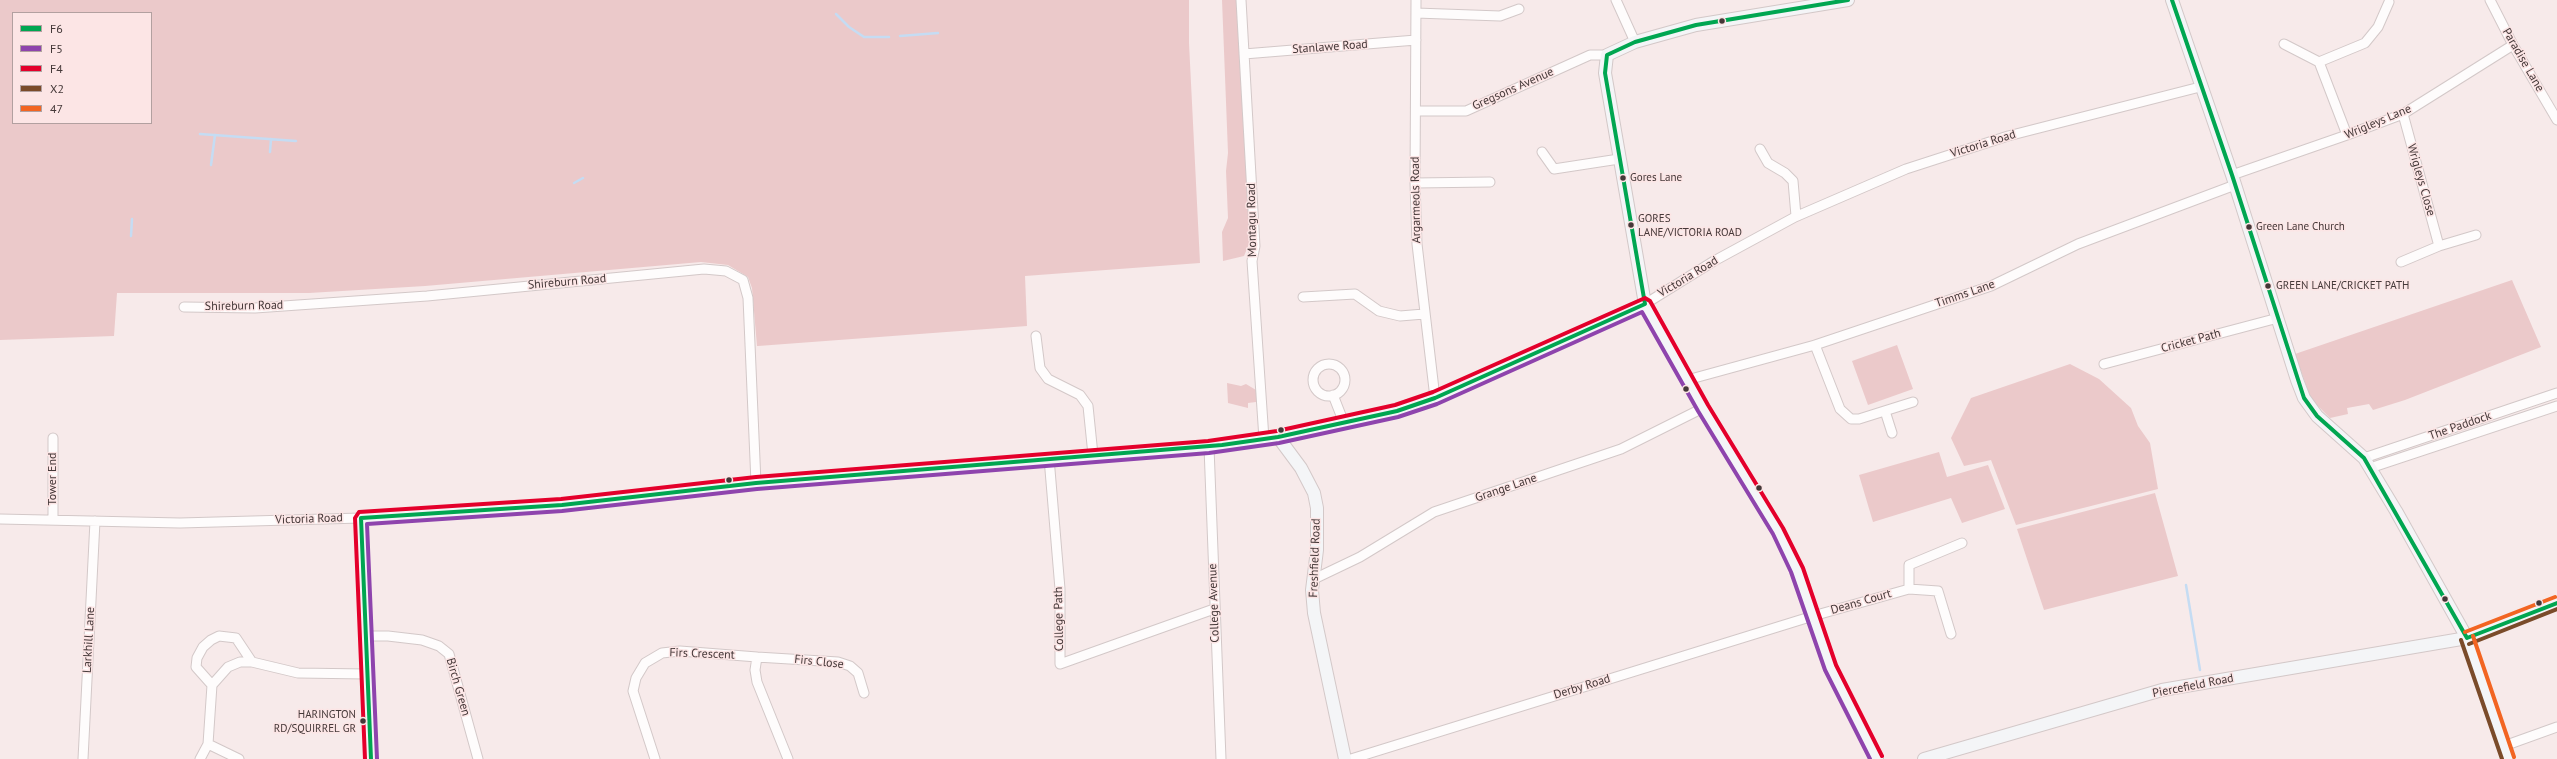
<!DOCTYPE html>
<style>
body{margin:0}
#map{position:relative;width:2557px;height:759px;overflow:hidden;background:#f7eaea;font-family:"PT Sans",sans-serif}
canvas{display:block}
.legend{position:absolute;left:12px;top:12px;width:140px;height:112px;box-sizing:border-box;background:#fce5e5;border:1px solid #b2a0a0;margin:0;padding:5px 7px;list-style:none;font-size:12px;color:#443838}
.legend li{display:flex;align-items:center;gap:8px;height:20px}
.legend b{width:20px;border:1px solid #b2a0a0}
</style>
<div id="map">
<canvas width="2557" height="759"></canvas>
<ul class="legend">
<li><b style="height:5px;background:#00a651"></b>F6</li>
<li><b style="height:5px;background:#8e44ad"></b>F5</li>
<li><b style="height:5px;background:#e4002b"></b>F4</li>
<li><b style="height:5px;background:#7a4b2a"></b>X2</li>
<li><b style="height:5px;background:#f26522"></b>47</li>
</ul>
</div>
<script>
const c = document.querySelector('canvas').getContext('2d');
c.lineJoin = 'round';
function fill(path, color) { c.fillStyle = color; c.fill(path, 'evenodd'); }
const poly = rows => new Path2D(rows.map(r => 'M' + r).join(''));
function trace(path, color, width, dash) { c.strokeStyle = color; c.lineWidth = width; c.lineCap = dash ? 'butt' : 'round'; c.setLineDash(dash || []); c.stroke(path); }
function drawText(font, color, halo, rows, align = 'center') {
  c.font = font + ' "PT Sans",sans-serif'; c.lineWidth = 3; c.setLineDash([]); c.textBaseline = 'middle'; c.strokeStyle = halo; c.fillStyle = color; for (const [text, x, y, turn = 0] of rows) {
    c.save(); c.translate(x, y); c.rotate((+turn || 0) * Math.PI / 180); c.textAlign = isNaN(turn) ? turn : align; if (halo) c.strokeText(text, 0, 0); c.fillText(text, 0, 0); c.restore();
  }
}
const green = poly([
 [0,0,1189,0,1189,43,1200,263,1025,276,1027,326,758,346,757,346,752,288,748,277,728,265,701,262,425,286,309,293,117,293,114,336,0,340],
 [13,13,151,13,151,123,13,123],
 [1222,0,1239,0,1254,232,1244,256,1223,261,1222,232,1228,218,1226,171,1228,153],
 [2512,280,2541,347,2405,400,2373,410,2369,404,2347,408,2348,414,2330,418,2311,399,2295,354],
 [1897,345,1913,389,1868,405,1852,361],
 [2070,364,2099,379,2131,408,2138,426,2150,443,2158,489,2016,525,1991,460,1964,466,1951,438,1971,398],
 [1227,383,1241,386,1246,384,1256,390,1256,402,1248,403,1248,408,1228,403],
 [1939,452,1947,477,1988,465,2005,509,1962,523,1951,498,1873,522,1859,475],
 [2155,493,2178,576,2044,610,2017,529]
]);
const stream = poly([
 [836,14,849,27,864,37,889,37],
 [900,36,938,33],
 [200,134,296,141],
 [270,152,271,139],
 [211,165,215,135],
 [574,183,583,178],
 [131,236,132,219],
 [2186,585,2200,670]
]);
const street = poly([
 [1241,0,1255,246,1252,261,1264,439],
 [1416,0,1415,183,1417,244,1435,398],
 [1616,0,1635,42],
 [2490,0,2513,45,2557,120],
 [1416,13,1500,16,1519,9],
 [2284,44,2319,62,2347,135],
 [1244,54,1416,40],
 [2319,62,2365,43,2378,27,2389,2],
 [1417,111,1466,111,1590,55,1607,55],
 [2403,114,2439,246,2476,235],
 [1760,149,1768,163,1785,173,1793,181,1796,216],
 [1542,152,1554,169,1619,159],
 [2232,175,2347,135,2403,114,2513,45],
 [1415,183,1490,182],
 [2401,262,2439,246],
 [1303,297,1355,294,1379,311,1400,316,1424,314],
 [1645,304,1714,261,1795,217,1906,169,2008,136,2200,87],
 [184,307,255,308,427,296,704,269,726,271,743,280,748,298,756,483],
 [1036,336,1040,368,1048,379,1080,395,1088,406,1093,455],
 [1815,345,1840,409,1851,419,1859,419,1913,402],
 [2104,364,2278,318],
 '1313 380a16 16 0 1 1 32 0a16 16 0 1 1-32 0Z',
 [1687,380,1815,345,1991,286,2078,244,2235,185],
 [1333,395,1344,423],
 [1885,411,1892,433],
 [53,438,53,520],
 [1209,447,1221,759],
 [1049,458,1060,589,1060,664,1214,609],
 [2364,458,2557,393],
 [2370,468,2557,406],
 [0,519,180,523,361,518],
 [1314,579,1360,557,1434,512,1621,449,1703,408],
 [1909,589,1909,565,1962,543],
 [366,636,388,636,422,640,439,646,449,654,478,759],
 [757,657,838,662,850,666,858,673,864,693],
 [212,685,196,667,197,658,203,647,211,640,219,636,236,638,252,662],
 [208,744,239,759],
 [2504,746,2557,727],
 [83,759,95,521],
 [200,759,208,744,212,685,228,667,240,662,252,662,298,673,366,674],
 [655,759,633,691,636,678,645,663,662,653,680,651,757,657,755,670,757,682,788,759],
 [1351,759,1813,616,1909,589,1938,591,1951,634]
]);
const secondary = poly([
 [1848,0,1696,25,1635,42,1607,55,1605,73,1645,304,1703,408,1778,531,1797,570,1830,667,1877,759],
 [2172,0,2232,175,2297,380,2304,398,2317,416,2364,458,2396,511,2467,638,2508,759],
 [1278,437,1301,468,1314,493,1317,508,1317,550,1312,590,1314,613,1345,759],
 [371,759,361,518,562,505,756,483,1209,447,1278,437,1397,411,1435,398,1645,304],
 [1924,759,2162,690,2467,638,2557,603]
]);
const bus1 = poly([
 [2172,0,2232,175,2304,398,2317,416,2364,458,2467,638,2557,603],
 [371,759,361,518,562,505,756,483,1222,445,1278,437,1397,411,1435,398,1645,304,1605,73,1607,55,1635,42,1696,25,1848,0]
]);
const bus2 = poly([
 [377,759,367,524,562,511,757,489,1209,453,1279,443,1398,417,1437,404,1642,312,1698,411,1773,534,1791,572,1825,670,1870,759]
]);
const bus3 = poly([
 [365,759,355,518,359,512,561,499,756,477,1208,441,1277,431,1395,405,1433,392,1645,298,1650,301,1708,405,1783,528,1803,568,1836,665,1882,756]
]);
const bus4 = poly([
 [2461,640,2502,759],
 [2469,644,2557,609]
]);
const bus5 = poly([
 [2465,632,2555,597],
 [2473,636,2514,757]
]);
const markers = [
 [1722,21,3.5,"#443838"],
 [1623,178,3.5,"#443838"],
 [1631,225,3.5,"#443838"],
 [2249,227,3.5,"#443838"],
 [2268,286,3.5,"#443838"],
 [1686,389,3.5,"#443838"],
 [1281,430,3.5,"#443838"],
 [729,480,3.5,"#443838"],
 [1759,488,3.5,"#443838"],
 [2445,599,3.5,"#443838"],
 [2539,603,3.5,"#443838"],
 [363,721,3.5,"#443838"]
];
const busNames = [
 ["Gores Lane",1630,178],
 ["GORES",1638,219],
 ["LANE/VICTORIA ROAD",1638,233],
 ["Green Lane Church",2256,227],
 ["GREEN LANE/CRICKET PATH",2276,286],
 ["HARINGTON",356,715,"right"],
 ["RD/SQUIRREL GR",356,729,"right"]
];
const streetNames = [
 ["Stanlawe Road",1330,47,-4],
 ["Paradise Lane",2523,60,60],
 ["Gregsons Avenue",1513,89,-24],
 ["Wrigleys Lane",2378,122,-23],
 ["Victoria Road",1983,144,-17],
 ["Wrigleys Close",2421,180,74],
 ["Argarmeols Road",1416,200,-91],
 ["Montagu Road",1252,220,-91],
 ["Victoria Road",1688,277,-31],
 ["Shireburn Road",567,282,-5],
 ["Timms Lane",1965,294,-19],
 ["Shireburn Road",244,306,-1],
 ["Cricket Path",2191,341,-15],
 ["The Paddock",2460,426,-19],
 ["Tower End",53,479,-90],
 ["Grange Lane",1506,488,-19],
 ["Victoria Road",309,519,-2],
 ["Freshfield Road",1315,558,-88],
 ["Deans Court",1861,602,-16],
 ["College Avenue",1214,603,-92],
 ["College Path",1059,619,-91],
 ["Larkhill Lane",89,640,-87],
 ["Firs Crescent",702,654,2],
 ["Firs Close",819,662,6],
 ["Piercefield Road",2193,686,-11],
 ["Birch Green",458,687,74],
 ["Derby Road",1582,687,-17]
];
fill(green, '#ebc9ca');
trace(stream, '#c5dcf3', 2.5);
trace(street, '#d3c8c8', 11);
trace(secondary, '#d3c8c8', 14);
trace(street, '#fefcfc', 9);
trace(secondary, '#f4f5f7', 12);
trace(bus1, '#00a651', 4);
trace(bus2, '#8e44ad', 4);
trace(bus3, '#e4002b', 4);
trace(bus4, '#7a4b2a', 4);
trace(bus5, '#f26522', 4);
for (const [x, y, r, color] of markers) { const dot = new Path2D(); dot.arc(x, y, r, 0, 2 * Math.PI); c.fillStyle = color; c.fill(dot); trace(dot, '#fce5e5', 1.5); }
drawText('11px', '#443838', '#fce5e5', busNames, 'left');
drawText('12px', '#443838', '#fce5e5', streetNames);
</script>
